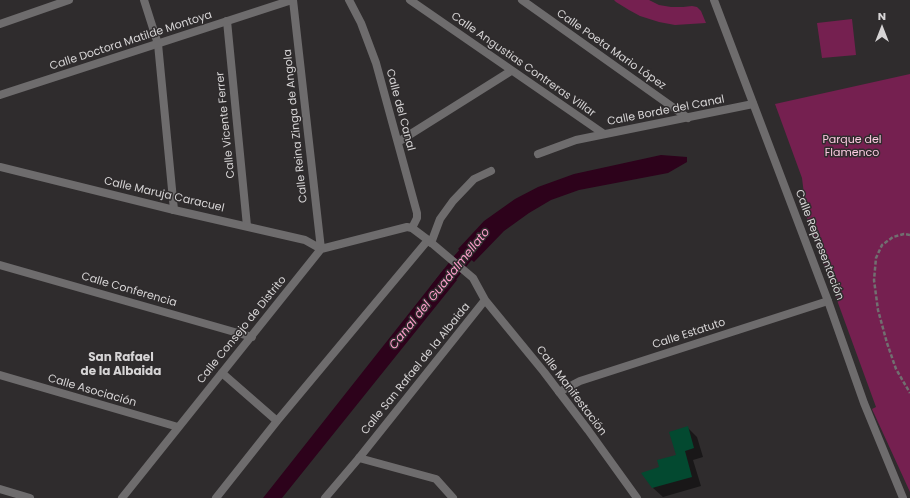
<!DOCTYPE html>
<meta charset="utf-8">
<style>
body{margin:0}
#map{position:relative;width:910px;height:498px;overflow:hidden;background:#2f2c2d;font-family:Poppins,sans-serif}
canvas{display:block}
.north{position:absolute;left:862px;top:8px;width:40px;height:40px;-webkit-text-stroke:3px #2f2c2d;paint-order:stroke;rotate:0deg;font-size:11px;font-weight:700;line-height:16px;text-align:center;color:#d6d4d5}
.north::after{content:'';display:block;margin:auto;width:14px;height:18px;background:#d6d4d5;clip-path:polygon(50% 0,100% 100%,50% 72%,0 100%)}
</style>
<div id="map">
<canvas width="910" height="498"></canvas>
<div class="north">N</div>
</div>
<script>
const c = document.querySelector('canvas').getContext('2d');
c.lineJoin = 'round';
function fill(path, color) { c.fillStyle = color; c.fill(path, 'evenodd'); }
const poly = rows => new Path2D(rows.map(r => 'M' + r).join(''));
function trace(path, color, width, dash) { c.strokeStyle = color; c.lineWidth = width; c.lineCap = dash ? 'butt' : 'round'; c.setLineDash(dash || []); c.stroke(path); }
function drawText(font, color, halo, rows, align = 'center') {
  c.font = font + ' Poppins,sans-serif'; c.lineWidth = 3; c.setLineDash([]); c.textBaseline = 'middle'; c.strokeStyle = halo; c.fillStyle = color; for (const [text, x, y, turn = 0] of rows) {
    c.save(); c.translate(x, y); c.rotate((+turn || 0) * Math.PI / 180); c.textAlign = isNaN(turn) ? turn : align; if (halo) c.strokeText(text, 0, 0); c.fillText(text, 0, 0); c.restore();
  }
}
const green = poly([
 [614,0,649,0,659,5,671,7,683,7,692,6,697,7,701,11,706,23,675,25,659,22,640,16,629,10,616,2],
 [852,19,856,55,822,58,817,23],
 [910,74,910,492,872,409,876,407,807,218,802,178,775,104]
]);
const water = poly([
 [661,155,687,157,687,162,668,173,579,190,551,200,529,213,504,231,474,262,458,249,484,221,515,199,538,187,574,174],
 [444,269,457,280,282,498,263,498]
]);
const shadow = poly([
 [688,428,697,437,703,457,693,460,701,486,663,497,653,488,661,468,677,456]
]);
const canal = poly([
 [437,291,462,259,479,240]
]);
const building = poly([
 [688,426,694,448,685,451,692,477,652,488,641,473,659,467,657,460,676,455,669,432]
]);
const path = poly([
 [910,235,904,234,893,237,882,245,876,258,874,280,878,310,887,343,896,369,910,393]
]);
const pedestrian = poly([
 [522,0,688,118],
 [227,21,247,226],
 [0,24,69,0],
 [222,373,277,421],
 [216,498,277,421,428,240]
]);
const minor = poly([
 [144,0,158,44,174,210],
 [349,0,361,23,376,63,417,213,417,218,412,228],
 [410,0,604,134],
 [398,142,511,71],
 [538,154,576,140,753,104],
 [431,243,440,219,453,201,474,179,491,171],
 [0,265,252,337],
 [0,375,178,427],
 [559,392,580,381,828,301],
 [359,458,436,479,453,498],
 [0,489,30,498]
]);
const tertiary = poly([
 [293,0,321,249],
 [714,0,828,301,864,403,903,498],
 [0,95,292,0],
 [0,167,174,210,305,240,321,249],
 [122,498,321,249,407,227,412,228,428,240,473,278,485,300,544,372,588,430,637,498],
 [325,498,359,458,485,300]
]);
const streetNames = [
 ["Calle Doctora Matilde Montoya",131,41,-18],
 ["Calle Poeta Mario López",611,50,35],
 ["Calle Angustias Contreras Villar",523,65,35],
 ["Calle del Canal",400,110,75],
 ["Calle Borde del Canal",666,111,-11],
 ["Calle Vicente Ferrer",226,125,-96],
 ["Calle Reina Zinga de Angola",296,126,-96],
 ["Calle Maruja Caracuel",164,195,13],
 ["Calle Representación",819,245,69],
 ["Calle Conferencia",129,290,16],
 ["Calle Consejo de Distrito",242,330,-51],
 ["Calle Estatuto",689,334,-18],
 ["Calle San Rafael de la Albaida",416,369,-51],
 ["Calle Asociación",92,391,16],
 ["Calle Manifestación",571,391,53]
];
const parkNames = [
 ["Parque del",852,140],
 ["Flamenco",852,153]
];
const waterNames = [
 ["Canal del Guadalmellato",440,289,-51]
];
const neighbourhoodNames = [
 ["San Rafael",121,358],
 ["de la Albaida",121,372]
];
fill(green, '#752050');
fill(water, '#2d021b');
fill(shadow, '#0007');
trace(canal, '#2d021b', 16);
fill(building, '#034930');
trace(path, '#716f70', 2.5, [4, 2]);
trace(pedestrian, '#6e6c6d', 8);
trace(minor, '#6e6c6d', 8);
trace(tertiary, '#6e6c6d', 8);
drawText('11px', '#d6d4d5', '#2f2c2d', streetNames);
drawText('11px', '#fbc9e0', '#2f2c2d', parkNames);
drawText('italic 12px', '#fd9dcb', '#2f2c2d', waterNames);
drawText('bold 12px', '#d6d4d5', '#2f2c2d', neighbourhoodNames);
</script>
